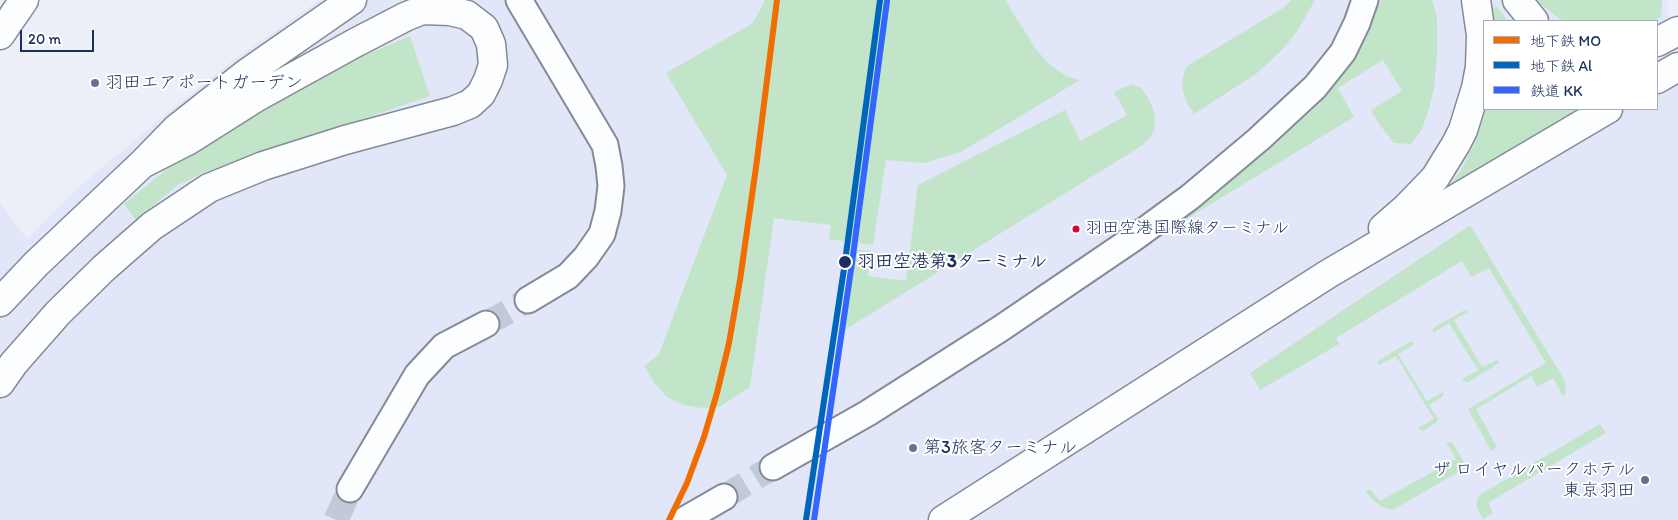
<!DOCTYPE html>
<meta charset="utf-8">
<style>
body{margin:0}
#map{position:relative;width:1678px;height:520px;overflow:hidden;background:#eceff7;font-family:Itim,"Klee One",sans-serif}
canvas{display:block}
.legend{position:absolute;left:1483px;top:20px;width:175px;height:90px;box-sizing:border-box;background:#fff;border:1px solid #a4acbf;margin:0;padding:6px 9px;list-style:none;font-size:15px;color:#1b2f5e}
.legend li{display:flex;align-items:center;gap:10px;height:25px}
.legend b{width:25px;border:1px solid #a4acbf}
.scale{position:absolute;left:20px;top:30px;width:74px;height:22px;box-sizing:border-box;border:2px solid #1b2f5e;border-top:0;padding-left:6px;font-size:15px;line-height:18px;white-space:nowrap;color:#1b2f5e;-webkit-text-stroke:4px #fff;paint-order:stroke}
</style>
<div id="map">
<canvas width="1678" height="520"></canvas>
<ul class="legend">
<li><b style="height:6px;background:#f16d00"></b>地下鉄 MO</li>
<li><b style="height:6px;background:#0065bd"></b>地下鉄 Al</li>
<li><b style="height:6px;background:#36f"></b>鉄道 KK</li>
</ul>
<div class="scale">20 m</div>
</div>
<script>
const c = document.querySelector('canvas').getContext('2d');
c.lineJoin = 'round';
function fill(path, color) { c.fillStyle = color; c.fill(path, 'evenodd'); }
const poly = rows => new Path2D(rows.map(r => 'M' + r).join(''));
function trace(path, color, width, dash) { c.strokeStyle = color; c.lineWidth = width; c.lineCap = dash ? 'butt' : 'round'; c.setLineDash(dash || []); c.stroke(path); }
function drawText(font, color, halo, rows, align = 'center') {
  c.font = font + ' Itim,"Klee One",sans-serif'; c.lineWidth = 4; c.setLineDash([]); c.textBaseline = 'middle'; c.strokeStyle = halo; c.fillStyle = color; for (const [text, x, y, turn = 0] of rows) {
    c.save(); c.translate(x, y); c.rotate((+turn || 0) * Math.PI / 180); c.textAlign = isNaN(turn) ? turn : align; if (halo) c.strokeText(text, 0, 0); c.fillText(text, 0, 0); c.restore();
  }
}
const built = poly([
 [320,0,1668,0,1667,13,1678,26,1678,520,0,520,0,203,27,239,78,188,171,110,231,62],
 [1484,21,1657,21,1657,109,1484,109]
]);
const green = poly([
 [765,0,1005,0,1035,48,1049,64,1068,77,1080,80,961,152,924,163,886,160,873,245,829,239,831,225,774,218,750,387,719,407,702,408,683,405,667,397,655,384,644,366,659,354,727,175,666,73,753,23],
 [1292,0,1315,0,1298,30,1282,50,1256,74,1194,114,1186,101,1182,88,1183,77,1187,66,1283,8],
 [1381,0,1432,0,1437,18,1437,56,1434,88,1429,109,1422,129,1411,144,1394,143,1379,124,1371,110,1402,91,1383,60,1338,88,1354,117,1175,226,1173,224,1208,195,1269,150,1318,105,1349,67,1367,34],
 [1536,0,1662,0,1661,17,1654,21,1562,21],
 [1497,7,1508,21,1492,21,1492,8],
 [410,36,430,96,204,173,178,185,136,220,124,204,167,169,206,142,262,109,361,57],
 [1132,84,1141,88,1147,96,1154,111,1155,128,1151,136,1143,145,843,331,852,249,871,251,868,276,906,281,918,185,1065,110,1080,141,1127,115,1114,92],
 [1486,109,1580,109,1445,192,1462,168,1472,149],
 [1470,225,1565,381,1566,393,1563,396,1553,378,1537,387,1531,376,1476,409,1497,447,1491,451,1468,409,1546,363,1489,268,1471,277,1462,261,1336,338,1339,344,1260,390,1250,373],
 [1465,310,1468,312,1454,320,1482,367,1497,360,1499,363,1467,383,1462,379,1478,370,1449,323,1433,333,1433,328],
 [1411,341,1415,344,1398,354,1427,401,1443,392,1444,395,1442,397,1429,405,1438,419,1437,422,1423,431,1420,430,1418,428,1434,419,1396,356,1379,365,1378,362,1379,360],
 [1600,424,1606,433,1488,503,1493,513,1483,519,1477,508,1477,500,1481,494],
 [1446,442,1452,442,1467,467,1393,510,1383,507,1374,501,1365,491,1370,489,1380,501,1456,459]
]);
const minorTunnel = poly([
 [486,324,528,300],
 [724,497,773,467],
 [336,520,350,489]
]);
const minor = poly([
 [519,0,605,145,609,166,611,186,608,211,602,234,586,257,568,276,528,300],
 [773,467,868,413,1000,329,1134,238,1190,197,1259,139,1315,87,1343,52,1357,23,1365,0],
 [350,489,417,375,444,346,486,324],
 [684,520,724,497]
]);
const tertiary = poly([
 [1517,0,1534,21],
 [1657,42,1678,31],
 [1657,79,1678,67],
 [1383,228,1406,208,1435,178,1456,144,1463,130,1476,88,1480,67,1481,35,1476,0],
 [0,302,36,264,142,164,176,129,247,73,352,0],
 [0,383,14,363,58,313,104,268,152,226,209,188,263,166,345,140,453,111,470,104,481,94,488,80,493,65,491,44,484,28,467,15,450,11,422,10,405,17,353,44,257,97,189,140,142,164],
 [943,520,1328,274,1608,109]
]);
const primary = poly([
 [0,35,24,0]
]);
const rail1 = poly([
 [814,520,852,263,887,1]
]);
const metro1 = poly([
 [669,520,687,483,704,437,717,393,729,343,740,280,757,160,777,0]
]);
const metro2 = poly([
 [806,520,845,262,880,0]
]);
const markers = [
 [95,83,5,"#647294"],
 [1076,229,4.5,"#e4002b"],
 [845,262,7,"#1b2f5e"],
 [913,448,5,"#647294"],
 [1645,480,5,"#647294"]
];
const busNames = [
 ["羽田空港国際線ターミナル",1085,229]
];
const poiNames = [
 ["羽田エアポートガーデン",105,83],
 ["第3旅客ターミナル",923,448],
 ["ザ ロイヤルパークホテル",1635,470,"right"],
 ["東京羽田",1635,491,"right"]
];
const stopNames = [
 ["羽田空港第3ターミナル",857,262]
];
fill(built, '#e1e7f8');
fill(green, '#c2e5c9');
trace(minorTunnel, '#c2c9d8', 25, [25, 12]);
trace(minor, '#858a97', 29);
trace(tertiary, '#858a97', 31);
trace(primary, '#858a97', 31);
trace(minor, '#fcfdfe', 25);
trace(tertiary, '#fcfdfe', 28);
trace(primary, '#fcfdfe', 28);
trace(rail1, '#36f', 6);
trace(metro1, '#f16d00', 6);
trace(metro2, '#0065bd', 6);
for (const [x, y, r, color] of markers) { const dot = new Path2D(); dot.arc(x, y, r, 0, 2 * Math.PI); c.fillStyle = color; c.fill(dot); trace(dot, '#fff', 2); }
drawText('17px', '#1b2f5e', '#fff', busNames, 'left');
drawText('18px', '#1b2f5e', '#fff', poiNames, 'left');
drawText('bold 18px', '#1b2f5e', '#fff', stopNames, 'left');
</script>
